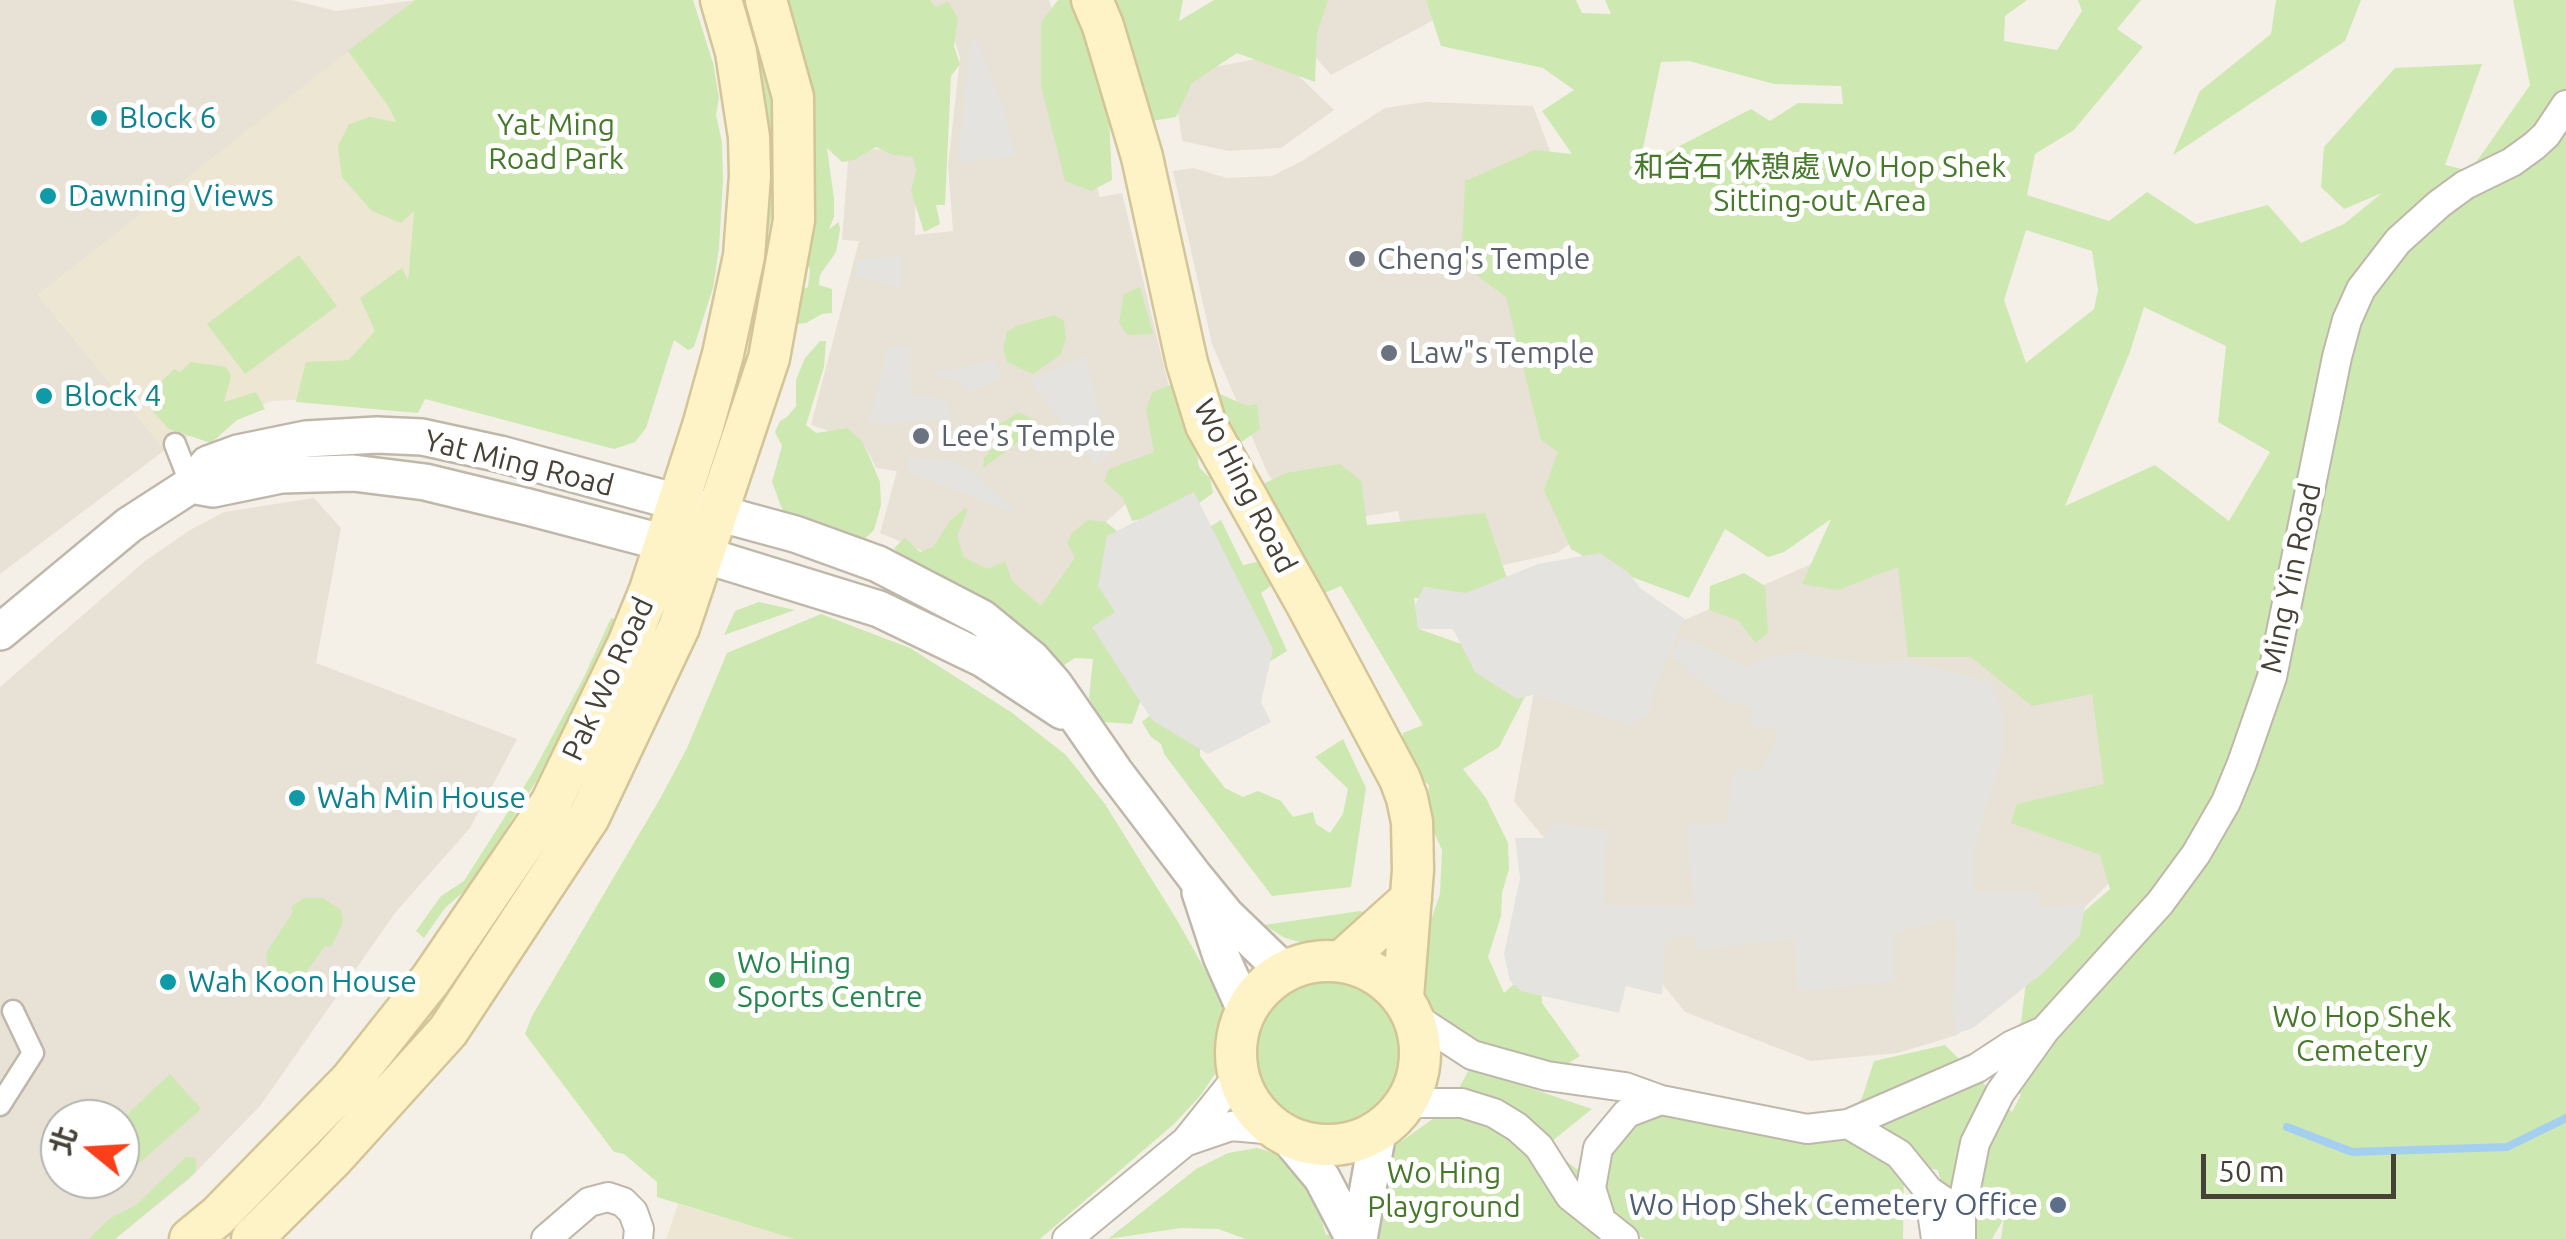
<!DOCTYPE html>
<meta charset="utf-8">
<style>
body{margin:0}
#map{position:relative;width:2566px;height:1239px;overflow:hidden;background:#f4f0e8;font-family:Ubuntu,"Noto Sans TC",sans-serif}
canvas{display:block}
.north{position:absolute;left:40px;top:1099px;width:100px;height:100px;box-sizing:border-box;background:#fff;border:2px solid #b5b3af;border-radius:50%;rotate:288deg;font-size:28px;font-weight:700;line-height:40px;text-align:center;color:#474136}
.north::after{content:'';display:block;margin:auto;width:35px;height:45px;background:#f9401a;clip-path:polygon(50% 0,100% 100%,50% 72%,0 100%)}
.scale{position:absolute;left:2201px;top:1154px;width:195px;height:45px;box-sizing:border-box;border:5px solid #474136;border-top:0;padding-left:12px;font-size:30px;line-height:35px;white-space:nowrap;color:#474136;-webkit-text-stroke:8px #fff;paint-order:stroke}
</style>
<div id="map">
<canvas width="2566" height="1239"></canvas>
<div class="north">北</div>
<div class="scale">50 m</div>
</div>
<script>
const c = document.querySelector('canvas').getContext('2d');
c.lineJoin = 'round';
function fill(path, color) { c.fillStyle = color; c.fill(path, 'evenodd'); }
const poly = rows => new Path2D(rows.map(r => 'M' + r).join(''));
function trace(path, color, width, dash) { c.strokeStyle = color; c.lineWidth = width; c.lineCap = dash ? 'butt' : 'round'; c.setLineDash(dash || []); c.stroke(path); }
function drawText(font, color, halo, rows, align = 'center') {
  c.font = font + ' Ubuntu,"Noto Sans TC",sans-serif'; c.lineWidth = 10; c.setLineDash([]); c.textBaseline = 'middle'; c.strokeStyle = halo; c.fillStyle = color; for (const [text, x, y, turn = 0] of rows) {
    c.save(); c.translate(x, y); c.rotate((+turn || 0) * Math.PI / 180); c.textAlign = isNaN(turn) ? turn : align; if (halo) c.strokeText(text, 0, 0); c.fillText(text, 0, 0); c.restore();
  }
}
const residential = poly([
 [0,0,292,0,336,11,415,0,38,295,165,450,0,574],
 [930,0,1049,0,1060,33,1065,90,1100,197,1122,193,1168,383,1191,447,1101,526,1064,653,944,560,880,533,897,471,876,468,863,442,811,425,859,241,842,240,849,149,916,150,915,235,953,231,948,166,960,58,951,28],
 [1321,0,1471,0,1331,75,1305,45],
 [1277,55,1334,110,1281,148,1229,151,1182,141,1173,75],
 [1425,102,1533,106,1556,167,1584,533,1557,553,1495,567,1407,552,1398,511,1348,519,1311,536,1268,474,1212,344,1173,171,1193,168,1227,178,1272,176,1302,161,1385,108],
 [314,498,341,528,316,663,517,739,470,828,395,913,260,1106,188,1180,115,1239,0,1239,0,687,145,561,190,530,224,512],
 [60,1119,120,1119,120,1179,60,1179],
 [1852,546,2107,661,2123,869,1957,1035,1898,1053,1811,1061,1685,1012,1514,801,1535,686]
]);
const education = poly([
 [348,51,388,106,418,169,397,395,272,401,212,423,165,450,38,295],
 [678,1204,794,1239,666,1239]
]);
const green = poly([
 [415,0,693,0,713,63,719,98,716,115,722,142,723,181,719,248,713,288,694,347,688,350,674,340,646,428,635,442,614,449,425,399,418,413,296,402,306,362,349,360,375,331,360,298,402,268,408,280,414,211,401,223,372,211,342,177,338,146,349,124,370,117,396,122,388,106,348,51],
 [744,0,930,0,936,7,948,2,958,18,954,46,960,64,951,76,945,205,936,205,940,224,924,232,911,191,916,171,913,157,893,155,876,147,854,160,842,162,827,148,834,199,834,217,829,229,839,222,840,230,836,252,820,275,819,285,832,289,832,313,822,314,806,323,797,324,801,307,795,293,808,287,810,270,803,253,812,234,806,224,808,172,815,159,801,47,776,48,784,157,768,234,766,106,756,45],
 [1058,0,1183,0,1179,21,1214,0,1328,0,1317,33,1315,82,1237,53,1192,83,1176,117,1139,123,1109,115,1112,180,1091,191,1065,181,1041,86,1041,22],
 [1426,0,1576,0,1582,13,1611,14,1605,0,2027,0,2005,16,2004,41,2057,50,2082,11,2078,0,2141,0,2117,29,2143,47,2074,130,2035,154,2027,195,2109,221,2147,192,2196,224,2268,205,2301,243,2344,224,2382,193,2344,209,2321,187,2324,147,2395,68,2482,64,2445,165,2470,171,2530,85,2513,0,2566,0,2566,1239,2001,1239,2004,1218,1992,1239,1973,1239,1946,1209,1938,1170,1904,1163,1903,1239,1645,1239,1631,1231,1620,1239,1246,1239,1218,1229,1181,1228,1108,1239,1196,1169,1228,1153,1257,1148,1278,1154,1301,1172,1313,1190,1326,1235,1355,1224,1380,1151,1399,1143,1448,1108,1470,1068,1592,1109,1546,1146,1589,1178,1615,1126,1664,1112,1828,1140,1862,1098,1874,1061,1945,1045,2012,1112,2021,1095,1995,1070,2021,1022,2029,959,2110,889,2100,855,2011,823,2017,804,2104,784,2092,694,2032,706,1971,657,1908,657,1898,567,1838,590,1802,584,1831,519,1784,552,1768,557,1725,529,1689,598,1599,565,1571,549,1544,490,1558,452,1541,440,1506,297,1461,264,1465,181,1535,150,1572,154,1542,111,1574,90,1543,68,1441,46],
 [1689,61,1774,84,1841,86,1843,104,1798,103,1770,121,1751,109,1639,167,1661,62],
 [2026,230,2092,251,2098,290,2094,309,2026,363,2004,300],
 [2144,307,2226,346,2218,422,2270,452,2229,521,2155,465,2065,506,2130,352],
 [2276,0,2361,0,2345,41,2173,155,2200,91,2271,34],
 [299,255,337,306,245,374,207,324],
 [1140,287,1153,334,1128,335,1119,323,1124,294],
 [1054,315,1064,321,1066,339,1060,355,1033,374,1007,362,1003,349,1007,332,1016,326],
 [820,341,826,341,824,367,806,425,816,433,847,428,863,442,880,482,881,505,874,530,859,544,785,517,772,482,782,446,775,432,780,421,787,417,796,406,796,380,805,358],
 [191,362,226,367,231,376,224,402,256,392,265,409,237,420,211,443,169,429,150,408,159,384,174,369,180,372],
 [1175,383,1211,390,1247,406,1257,404,1260,429,1214,461,1197,455,1199,467,1210,478,1213,493,1191,509,1132,521,1123,498,1104,481,1109,469,1154,452,1146,409,1153,392],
 [1019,412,1035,420,1037,428,983,468,984,458,996,444,993,428],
 [1340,464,1361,481,1367,525,1485,513,1514,599,1414,598,1419,629,1470,647,1530,687,1499,747,1463,769,1486,798,1508,843,1509,869,1502,893,1501,916,1488,957,1504,993,1524,975,1541,980,1542,1003,1580,1056,1562,1067,1552,1086,1409,1008,1422,946,1440,894,1442,850,1427,817,1429,785,1415,774,1402,746,1403,733,1423,725,1341,586,1322,594,1280,579,1261,593,1287,651,1264,665,1181,544,1221,520,1243,565,1270,559,1259,486,1286,473],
 [965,508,968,510,957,536,964,557,987,569,1005,561,1012,581,1041,606,1075,558,1067,543,1072,533,1088,520,1106,522,1117,531,1098,586,1111,597,1147,683,1132,724,1103,722,1089,698,1093,659,1075,658,1058,669,939,576,931,573,952,589,936,616,911,638,874,624,885,592,888,558,907,563,894,548,905,538,920,552,933,547,950,521],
 [1744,573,1765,586,1768,633,1755,643,1739,621,1709,610,1710,586],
 [759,602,795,610,724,635,735,611],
 [821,614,910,648,1011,712,1066,755,1105,804,1177,920,1217,991,1225,1013,1226,1034,1219,1068,1200,1096,1174,1124,1040,1239,794,1239,657,1197,657,1182,624,1154,614,1152,525,1034,532,1016,661,797,687,748,727,653],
 [611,618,617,620,537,780,469,887,445,908,424,938,416,931,441,896,464,881,532,774,583,679],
 [1156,710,1200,744,1200,756,1225,788,1243,797,1258,791,1281,801,1293,817,1313,812,1316,824,1330,833,1343,814,1348,789,1315,757,1343,739,1366,788,1351,887,1272,896,1164,754,1161,744,1151,737,1142,722],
 [323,898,341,910,343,923,331,947,325,946,302,978,287,984,269,974,266,953,293,912,291,907,304,898],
 [1360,911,1377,916,1354,935,1331,944,1307,944,1285,938,1264,925],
 '1255 1054a75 75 0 1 1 150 0a75 75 0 1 1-150 0Z',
 [170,1074,201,1109,130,1171,120,1159,120,1121],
 [186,1157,196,1158,196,1172,115,1239,89,1239,109,1219,136,1205]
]);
const parking = poly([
 [975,37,1005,113,1015,156,958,162,971,41],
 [902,256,901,288,856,276,857,260],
 [888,347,910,347,911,397,937,397,946,401,952,419,869,424],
 [1086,355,1108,459,1095,465,1030,381],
 [994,360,1002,378,968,392,957,380,933,376,935,370,952,370],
 [909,457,954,461,975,473,1013,509,1012,512,909,472],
 [1194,492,1273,649,1261,702,1271,722,1208,754,1152,720,1092,627,1115,612,1098,586,1107,536],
 [1600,553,1629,573,1640,588,1685,619,1654,688,1648,717,1636,719,1633,726,1536,694,1517,699,1475,672,1453,629,1418,629,1415,605,1424,587,1466,593,1538,564],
 [1682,637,1748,668,1768,655,1797,653,1868,664,1908,661,1990,682,2002,709,2002,756,1973,852,1974,892,2038,892,2042,907,2085,905,2080,935,2044,972,1973,1028,1955,1034,1953,1007,1957,940,1953,918,1893,933,1894,981,1797,991,1795,938,1697,950,1696,935,1666,939,1662,995,1626,986,1619,1013,1521,991,1510,981,1504,954,1520,878,1515,838,1545,838,1553,823,1609,831,1605,848,1603,905,1695,906,1686,825,1728,824,1732,776,1737,768,1759,771,1764,768,1768,757,1771,757,1778,730,1749,725,1753,708,1727,702,1671,656]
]);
const stream = poly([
 [2287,1127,2352,1152,2507,1147,2566,1118]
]);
const pedestrian = poly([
 [175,444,191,485],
 [0,1105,33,1053,13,1011]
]);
const minor = poly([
 [1414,1017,1472,1055,1547,1076,1625,1087,1661,1100,1807,1129,1848,1124,1899,1154,1929,1191,1961,1213],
 [1407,1103,1462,1103,1494,1113,1517,1127,1539,1147,1570,1196,1624,1239],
 [1848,1124,1977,1068,2012,1045,2039,1033],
 [1187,1141,1231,1126,1276,1130],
 [1929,1191,1936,1239],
 [1601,1220,1591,1188,1598,1148,1627,1113,1661,1100],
 [546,1239,589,1202,608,1197,623,1202,633,1212,639,1229,638,1239],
 [1067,1239,1186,1141,1239,1075],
 [1961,1239,1961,1213,1975,1143,2000,1093,2045,1030,2160,903,2196,854,2226,802,2242,763,2272,677,2337,357,2347,320,2361,289,2398,241,2439,204,2465,185,2512,162,2534,146,2546,135,2566,105]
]);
const tertiary = poly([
 [191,485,213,489,281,475,353,473,425,482,528,507,665,543,879,609,983,659,1062,711],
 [0,632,129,525,191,485,208,464,238,453,306,439,377,435,422,437,500,454,795,534,878,564,982,618,1032,659,1054,684,1115,772,1195,877,1226,915,1285,972],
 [1200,892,1221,956,1246,1012],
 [1287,1136,1322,1178,1354,1239],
 [1359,1239,1378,1132]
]);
const secondary = poly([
 [1092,0,1103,26,1142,157,1187,363,1206,425,1306,603,1400,779,1407,798,1412,822,1413,870,1403,997],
 [1342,961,1411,899],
 '1236 1053a92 92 0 1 1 184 0a92 92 0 1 1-184 0Z',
 [190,1239,218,1216,351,1080,431,979,551,803,628,644,650,590,703,426,723,354,744,256,750,176,749,137,736,52,721,0],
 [252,1239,334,1157,448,1031,589,817,679,627,769,358,794,220,793,97,766,0]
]);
const markers = [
 [99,118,10,"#0f9aa8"],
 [48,196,10,"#0f9aa8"],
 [1357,259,10,"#6b7280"],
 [1389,353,10,"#6b7280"],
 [44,396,10,"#0f9aa8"],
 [921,436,10,"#6b7280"],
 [297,798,10,"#0f9aa8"],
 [717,980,10,"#2e9e5b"],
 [168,982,10,"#0f9aa8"],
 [2058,1205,10,"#5c6f8a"]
];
const cultureNames = [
 ["Block 6",119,118],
 ["Dawning Views",68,196],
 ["Block 4",64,396],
 ["Wah Min House",317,798],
 ["Wah Koon House",188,982]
];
const parkNames = [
 ["Yat Ming",556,125],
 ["Road Park",556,159],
 ["和合石 休憩處 Wo Hop Shek",1820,167],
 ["Sitting-out Area",1820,201],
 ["Wo Hop Shek",2362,1017],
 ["Cemetery",2362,1051],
 ["Wo Hing",1444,1173],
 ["Playground",1444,1207]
];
const worshipNames = [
 ["Cheng's Temple",1377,259],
 ["Law\"s Temple",1409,353],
 ["Lee's Temple",941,436]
];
const streetNames = [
 ["Yat Ming Road",519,463,14],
 ["Wo Hing Road",1245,486,63],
 ["Ming Yin Road",2291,578,-78],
 ["Pak Wo Road",608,679,-65]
];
const leisureNames = [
 ["Wo Hing",737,963],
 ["Sports Centre",737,997]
];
const serviceNames = [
 ["Wo Hop Shek Cemetery Office",2038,1205]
];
fill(residential, '#e8e2d6');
fill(education, '#ede6d2');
fill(green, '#cee8b1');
fill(parking, '#e5e3df');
trace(stream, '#a4cff0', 8);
trace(pedestrian, '#bfb8aa', 25);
trace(minor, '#bfb8aa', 32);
trace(tertiary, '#bfb8aa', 40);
trace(secondary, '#d3c598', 45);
trace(pedestrian, '#fff', 20);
trace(minor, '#fff', 28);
trace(tertiary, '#fff', 35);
trace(secondary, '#fef2c7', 40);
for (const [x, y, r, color] of markers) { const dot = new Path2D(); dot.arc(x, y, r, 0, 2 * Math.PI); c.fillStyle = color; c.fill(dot); trace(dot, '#fff', 4); }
drawText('30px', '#0d838f', '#fff', cultureNames, 'left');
drawText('30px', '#46792a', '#fff', parkNames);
drawText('30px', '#5b616d', '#fff', worshipNames, 'left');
drawText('30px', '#474136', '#fff', streetNames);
drawText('30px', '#27864d', '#fff', leisureNames, 'left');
drawText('30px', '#4e5e75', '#fff', serviceNames, 'right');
</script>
